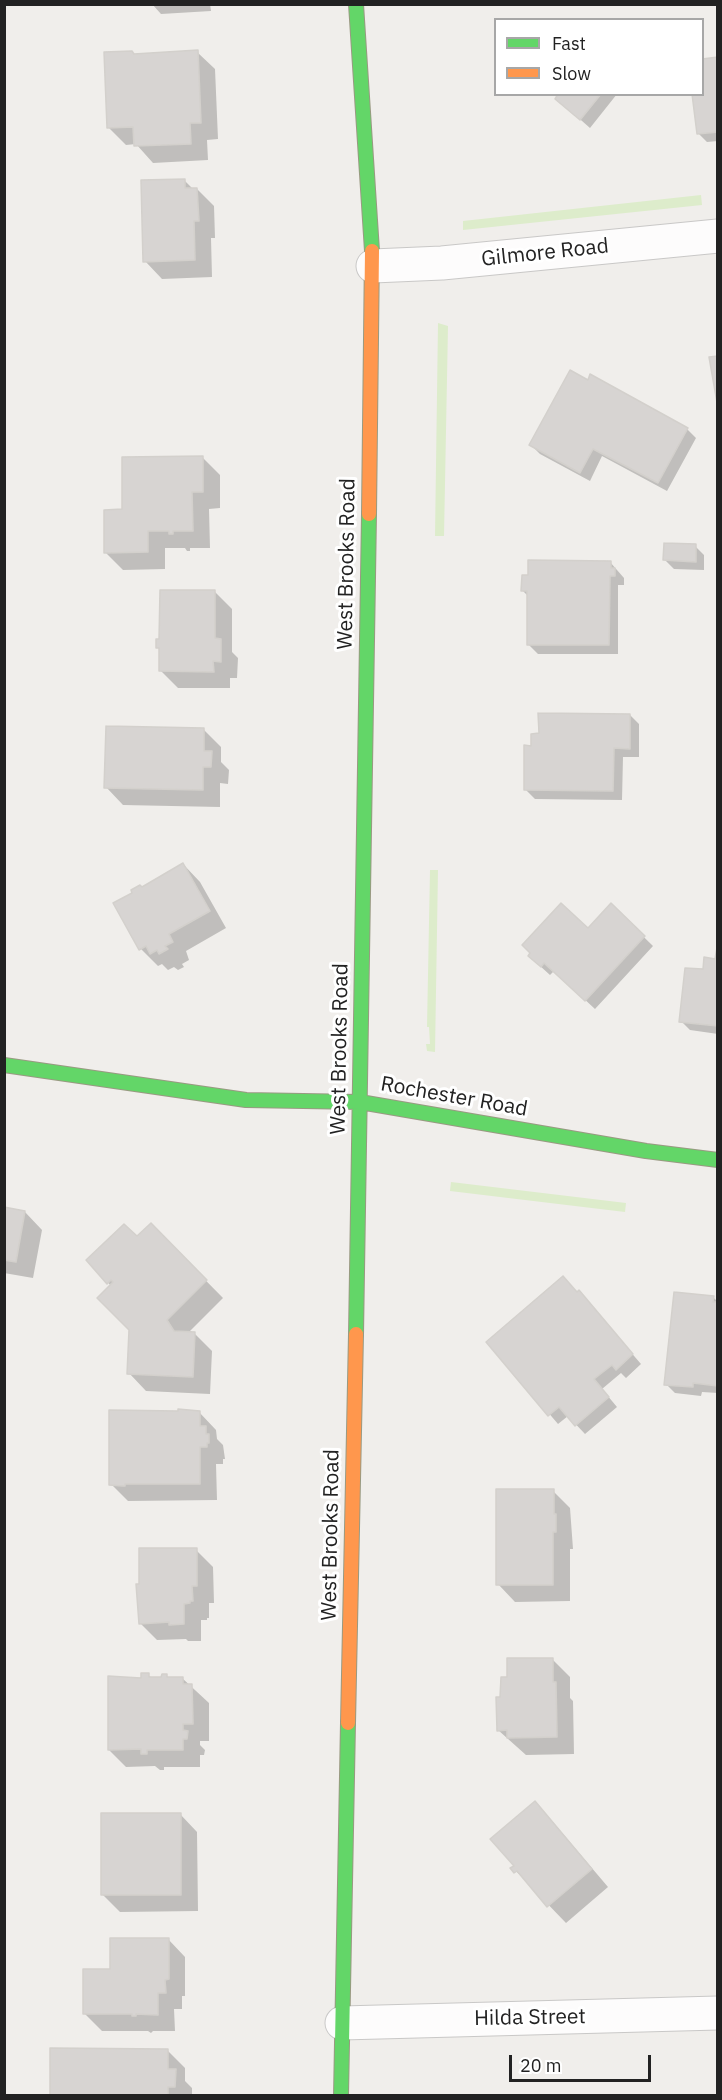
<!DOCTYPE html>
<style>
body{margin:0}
#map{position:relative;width:722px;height:2100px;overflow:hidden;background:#f0eeeb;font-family:"IBM Plex Sans",sans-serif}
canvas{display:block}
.frame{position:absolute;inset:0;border:6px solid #222;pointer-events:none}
.legend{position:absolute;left:494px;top:18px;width:210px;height:78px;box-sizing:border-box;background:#fff;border:2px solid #a7a7a7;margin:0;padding:8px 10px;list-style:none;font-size:18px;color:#222}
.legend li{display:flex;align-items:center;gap:12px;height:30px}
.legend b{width:30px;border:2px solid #a7a7a7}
.scale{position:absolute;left:509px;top:2055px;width:142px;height:27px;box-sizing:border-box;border:3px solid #222;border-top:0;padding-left:8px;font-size:18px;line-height:21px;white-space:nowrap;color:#222;-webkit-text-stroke:4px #fff;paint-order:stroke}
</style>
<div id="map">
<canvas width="722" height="2100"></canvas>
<div class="frame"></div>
<ul class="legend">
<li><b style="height:8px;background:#63d668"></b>Fast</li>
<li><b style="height:8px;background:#ff974d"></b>Slow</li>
</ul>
<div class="scale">20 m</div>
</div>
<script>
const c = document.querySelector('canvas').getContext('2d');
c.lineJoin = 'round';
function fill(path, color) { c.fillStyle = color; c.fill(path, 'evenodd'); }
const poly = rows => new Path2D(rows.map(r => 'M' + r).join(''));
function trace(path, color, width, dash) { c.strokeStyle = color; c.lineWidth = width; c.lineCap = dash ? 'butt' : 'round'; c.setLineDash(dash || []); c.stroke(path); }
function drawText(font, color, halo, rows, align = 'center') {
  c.font = font + ' "IBM Plex Sans",sans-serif'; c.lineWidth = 6; c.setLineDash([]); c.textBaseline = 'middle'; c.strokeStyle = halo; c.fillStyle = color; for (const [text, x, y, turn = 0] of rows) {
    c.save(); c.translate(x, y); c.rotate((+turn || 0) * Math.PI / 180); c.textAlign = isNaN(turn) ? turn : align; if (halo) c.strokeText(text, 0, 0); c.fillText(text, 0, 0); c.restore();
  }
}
const grass = poly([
 [701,195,702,205,463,230,463,221],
 [438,323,448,326,444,536,435,536],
 [430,870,438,870,435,1052,427,1051,426,1044,430,1044,429,1027,427,1027],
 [451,1182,626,1203,625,1212,450,1191]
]);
const shadow = poly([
 [152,4,210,4,211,11,161,14],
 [197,52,215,69,218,139,207,140,208,160,153,163,136,144,126,145,108,127,134,55],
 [718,59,718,141,707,142,698,133,702,94],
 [560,94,617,94,590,128,557,99],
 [184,180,193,189,197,189,214,206,215,238,211,238,212,277,162,279,145,261],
 [687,429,696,438,667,491,602,456,590,481,540,454,531,445],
 [202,457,220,475,220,508,209,509,210,548,190,548,190,551,187,551,185,548,165,548,165,569,123,570,106,553,124,511],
 [695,546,704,555,704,570,674,569,665,560],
 [610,562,624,578,624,585,618,585,618,654,538,654,529,645,528,596,523,591],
 [215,592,232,609,232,652,238,658,237,678,230,678,230,688,178,688,161,671,161,650,158,647],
 [630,715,639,724,639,757,623,757,622,800,535,799,526,790,533,748],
 [204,730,221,747,221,762,229,770,228,784,220,783,220,807,123,805,106,787],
 [183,864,200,882,226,928,186,951,189,960,182,964,184,967,178,970,174,967,168,970,162,964,158,966,141,949,134,893],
 [611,905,653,946,595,1009,554,971,550,975,539,965,588,930],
 [718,953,718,1034,690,1030,681,1021,704,971,716,961],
 [4,1209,25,1212,42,1230,33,1278,4,1273],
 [151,1225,223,1298,188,1333,195,1334,212,1351,210,1394,146,1391,129,1373,130,1330,111,1286,88,1260,137,1239],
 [579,1292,641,1364,626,1378,621,1373,602,1389,617,1407,585,1434,568,1416,558,1424,488,1342],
 [713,1297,718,1302,718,1393,702,1392,701,1396,675,1393,666,1384],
 [199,1412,216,1430,217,1439,223,1445,225,1459,223,1459,223,1464,216,1464,217,1500,128,1501,111,1484,179,1413],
 [553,1491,570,1508,573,1549,570,1549,570,1601,515,1602,498,1584],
 [196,1550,213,1567,214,1603,209,1603,209,1618,207,1618,207,1620,201,1620,201,1641,188,1641,186,1639,157,1640,140,1623],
 [553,1660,570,1677,570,1698,573,1701,574,1754,526,1755,498,1730,502,1698],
 [148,1675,152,1678,162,1678,167,1676,170,1679,182,1678,209,1703,209,1741,200,1741,200,1745,205,1750,204,1755,200,1755,200,1767,164,1767,164,1770,160,1770,155,1766,126,1767,109,1750,143,1679],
 [534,1803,552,1821,608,1887,566,1923,513,1868,516,1866],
 [180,1814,197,1832,198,1911,120,1912,103,1895],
 [168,1939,185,1957,185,1996,182,1996,182,2009,174,2009,175,2031,153,2031,151,2033,148,2031,102,2031,84,2013,111,1970],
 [168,2051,185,2068,185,2081,192,2088,192,2096,51,2096]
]);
const building = poly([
 [198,50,201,123,190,123,191,144,134,146,133,127,107,128,104,52,132,51,134,54,198,50],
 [718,57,718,132,697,134,692,94,702,94,702,59,718,57],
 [558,94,601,94,580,120,555,99,558,94],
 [185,179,185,188,197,188,199,221,194,221,195,260,143,262,141,180,185,179],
 [718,356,718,408,709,357,718,356],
 [570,370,588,380,590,374,688,428,658,483,593,449,580,473,529,445,570,370],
 [203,456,203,492,192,492,193,531,173,531,173,534,169,534,169,531,148,531,148,552,104,553,104,510,122,509,122,457,203,456],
 [664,543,696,544,696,562,663,560,664,543],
 [528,560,611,561,611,568,615,568,615,576,610,576,609,645,527,645,527,591,521,591,522,575,528,575,528,560],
 [160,590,215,590,215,638,221,639,221,662,213,661,214,672,159,671,159,648,156,648,156,639,159,639,160,590],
 [538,713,630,714,630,749,614,748,613,791,524,790,524,745,531,746,531,734,539,733,538,713],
 [106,726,204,728,204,751,212,751,211,767,203,767,203,790,104,788,106,726],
 [183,863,210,911,169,934,173,942,165,946,168,949,159,954,157,950,150,954,146,946,139,950,113,903,132,893,131,890,140,885,142,887,183,863],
 [561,903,588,928,611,903,645,936,585,1001,544,963,541,967,528,956,530,953,522,945,561,903],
 [718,942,718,1026,679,1022,685,968,703,969,704,957,715,959,718,942],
 [4,1207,25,1211,16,1262,4,1260,4,1207],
 [151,1223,207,1280,167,1320,174,1331,195,1332,193,1377,127,1374,129,1330,97,1298,113,1282,111,1280,107,1284,86,1260,124,1224,137,1236,151,1223],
 [563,1276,577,1292,579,1290,633,1354,616,1370,612,1365,594,1379,609,1397,575,1426,559,1407,548,1416,486,1342,563,1276],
 [674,1292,714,1296,713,1302,718,1302,718,1386,693,1383,693,1387,664,1385,674,1292],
 [178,1409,200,1411,200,1426,206,1426,206,1434,209,1434,209,1443,207,1443,207,1447,200,1447,200,1484,125,1484,125,1486,123,1486,109,1485,109,1410,178,1411,178,1409],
 [496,1489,554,1489,554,1514,556,1514,556,1532,553,1532,553,1585,496,1585,496,1489],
 [139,1548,197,1548,197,1586,192,1586,193,1601,190,1601,190,1603,184,1604,184,1624,169,1625,169,1622,139,1624,136,1584,139,1584,139,1548],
 [507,1658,553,1658,553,1682,556,1682,557,1737,507,1738,507,1730,497,1731,496,1697,500,1697,501,1677,507,1677,507,1658],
 [141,1673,149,1673,149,1677,161,1677,162,1674,167,1674,167,1677,183,1677,183,1684,192,1684,193,1724,183,1724,183,1730,188,1731,187,1739,183,1739,183,1750,147,1750,147,1754,141,1754,141,1749,108,1750,108,1676,141,1678,141,1673],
 [535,1801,592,1869,547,1907,517,1871,514,1873,510,1868,514,1866,490,1839,535,1801],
 [101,1813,181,1813,181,1895,101,1895,101,1813],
 [110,1938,169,1938,169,1979,165,1980,166,1993,158,1993,158,2015,136,2014,136,2016,132,2016,132,2014,83,2014,83,1969,110,1969,110,1938],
 [50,2048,168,2049,168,2069,176,2069,175,2087,168,2087,168,2096,50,2096,50,2048]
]);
const street = poly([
 [373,266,442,263,718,236],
 [342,2023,718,2013]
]);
const fast = poly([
 [356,4,372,251],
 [4,1065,246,1100,360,1102,646,1151,718,1160],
 [356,1334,369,514],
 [341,2096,348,1723]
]);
const slow = poly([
 [369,514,372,251],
 [348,1723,356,1334]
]);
const streetNames = [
 ["Gilmore Road",545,253,-6],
 ["West Brooks Road",347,564,-89],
 ["West Brooks Road",340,1049,-89],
 ["Rochester Road",454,1097,10],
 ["West Brooks Road",331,1535,-89],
 ["Hilda Street",530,2018,-1]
];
fill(grass, '#ddeccb');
fill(shadow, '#0003');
fill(building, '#d7d4d2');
trace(building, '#d3d0cc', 1.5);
trace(street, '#c9c8c7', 35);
trace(fast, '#999a82', 16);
trace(slow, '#999a82', 16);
trace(street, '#fdfcfc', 33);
trace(fast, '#63d668', 14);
trace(slow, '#ff974d', 14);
drawText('21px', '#222', '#fff', streetNames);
</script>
